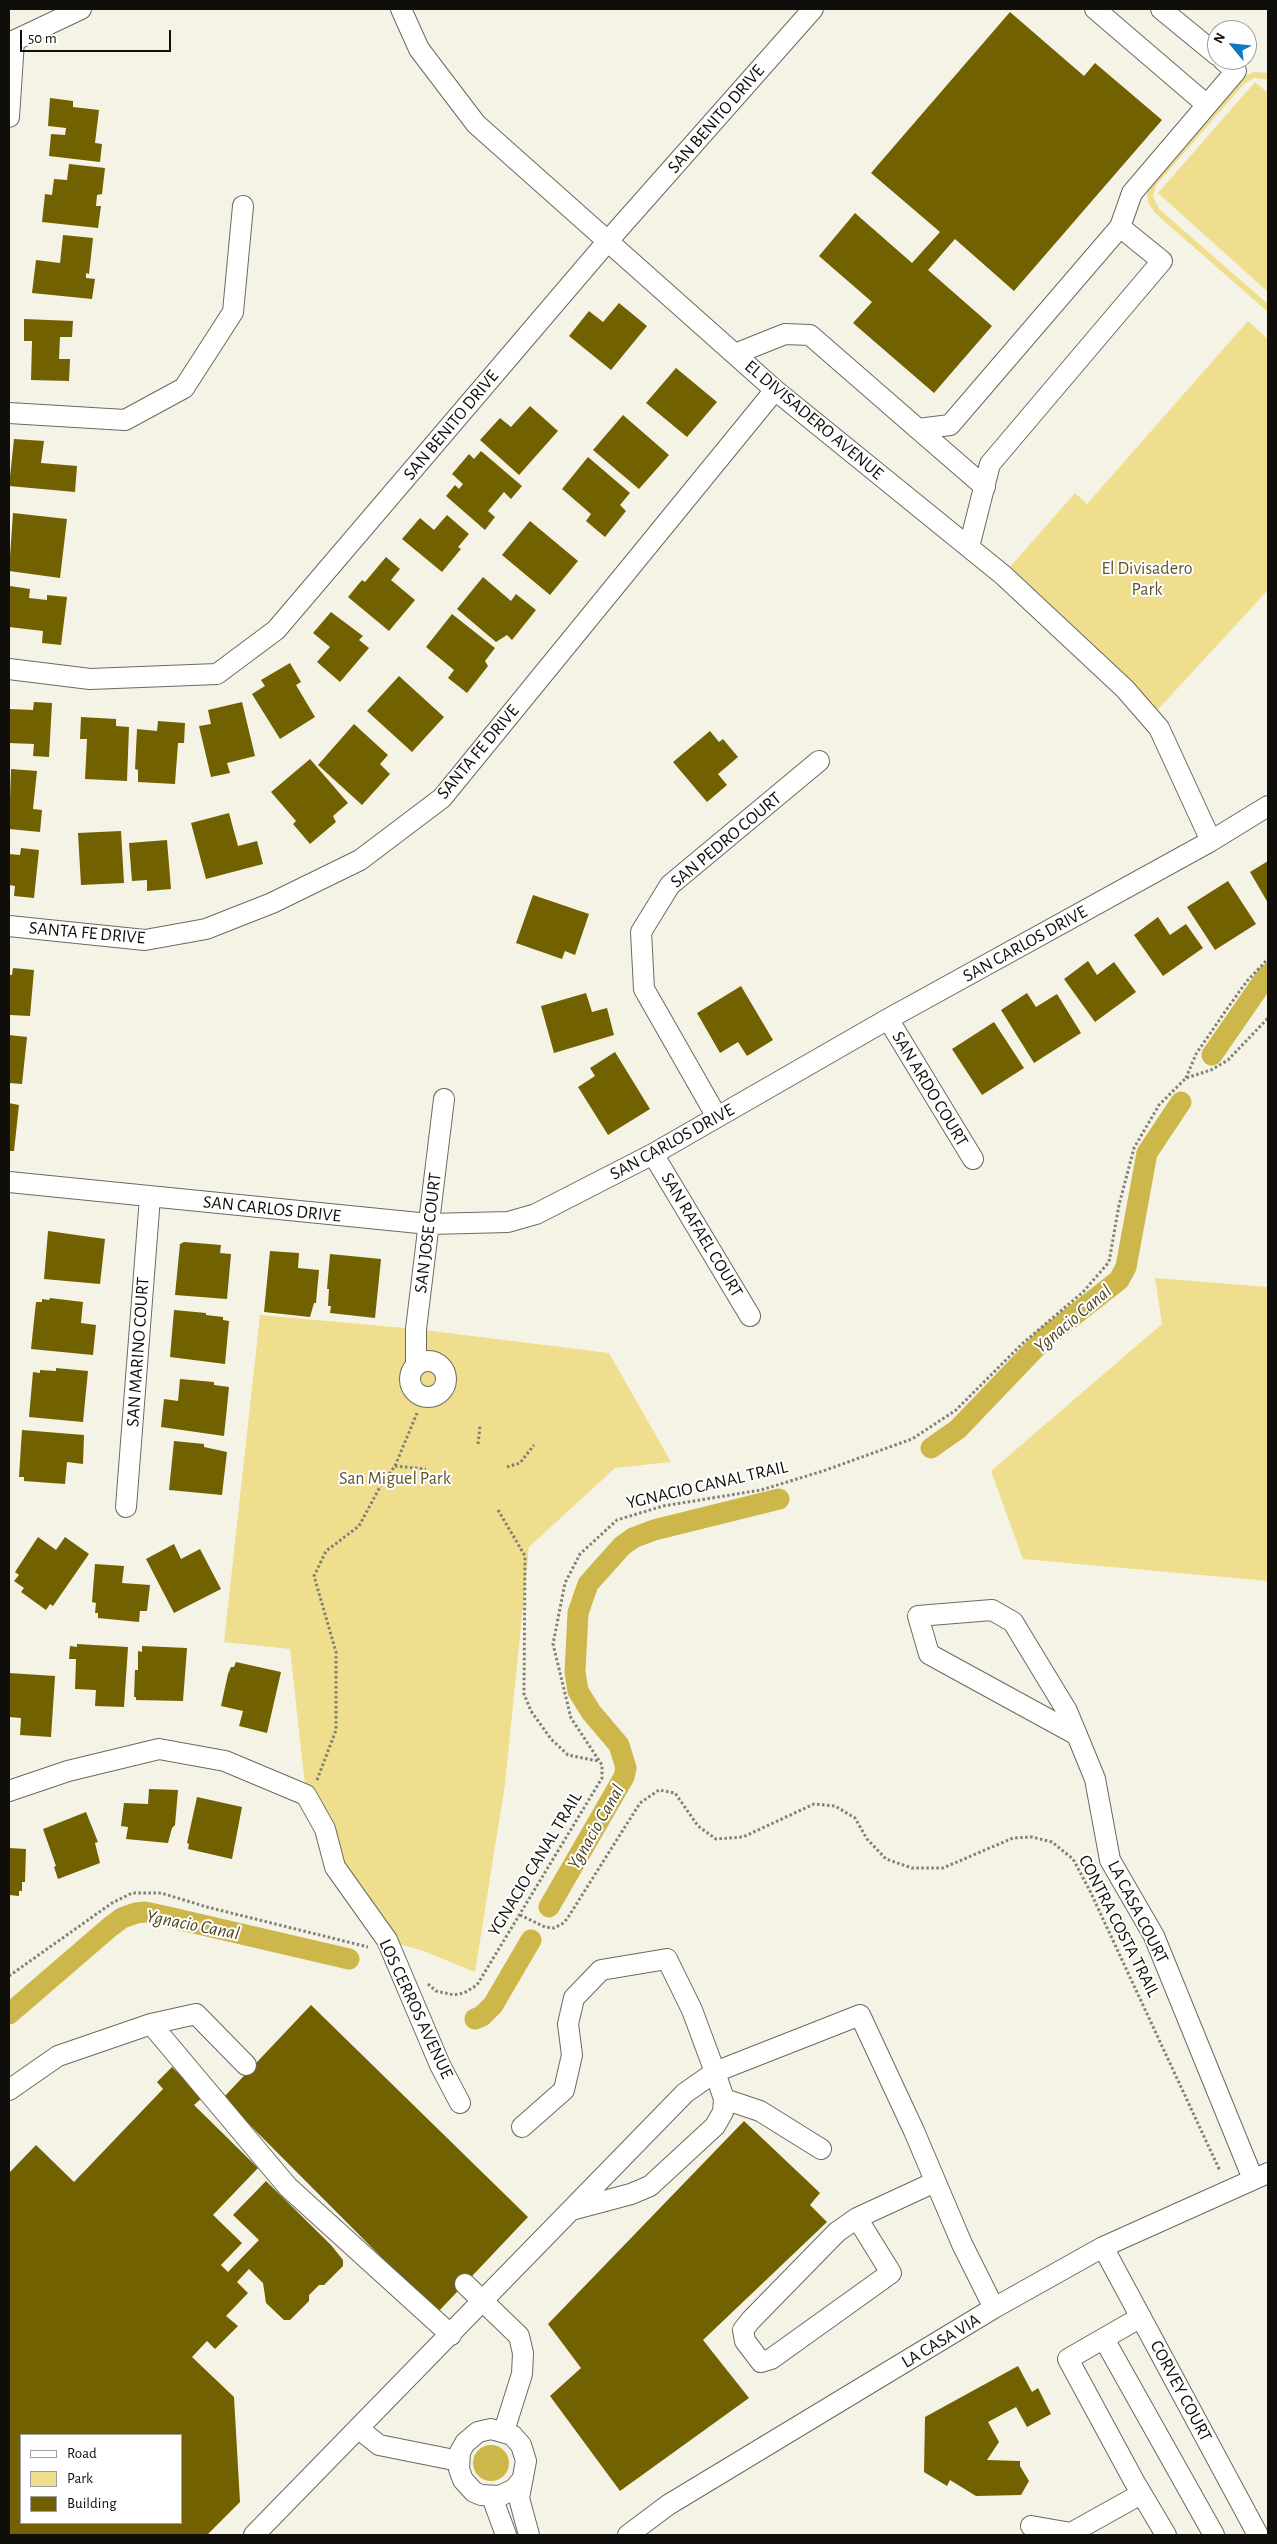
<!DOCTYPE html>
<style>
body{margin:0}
#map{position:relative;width:1277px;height:2544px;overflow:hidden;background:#f5f3e6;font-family:"Alegreya Sans",sans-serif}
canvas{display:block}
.frame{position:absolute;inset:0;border:10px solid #0f0e0a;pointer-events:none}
.legend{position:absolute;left:20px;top:2434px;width:162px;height:90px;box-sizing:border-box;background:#fff;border:1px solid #9f9f9d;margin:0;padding:6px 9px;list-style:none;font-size:15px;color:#0f0e0a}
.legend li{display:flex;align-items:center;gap:10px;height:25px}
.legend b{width:25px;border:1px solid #9f9f9d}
.north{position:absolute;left:1207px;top:20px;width:50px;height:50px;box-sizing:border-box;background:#fff;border:1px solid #9f9f9d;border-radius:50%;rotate:298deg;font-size:14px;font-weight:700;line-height:20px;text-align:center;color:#0f0e0a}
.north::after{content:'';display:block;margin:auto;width:18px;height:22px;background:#1079c3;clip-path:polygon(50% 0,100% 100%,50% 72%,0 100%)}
.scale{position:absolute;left:20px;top:30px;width:151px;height:22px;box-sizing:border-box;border:2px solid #0f0e0a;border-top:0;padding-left:6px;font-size:15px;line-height:18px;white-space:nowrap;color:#0f0e0a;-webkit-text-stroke:4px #fff;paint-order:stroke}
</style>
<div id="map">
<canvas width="1277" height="2544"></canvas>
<div class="frame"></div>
<ul class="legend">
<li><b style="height:6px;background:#fff"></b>Road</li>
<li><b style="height:14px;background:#efde8d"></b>Park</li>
<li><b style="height:14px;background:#726100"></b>Building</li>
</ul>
<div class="north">N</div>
<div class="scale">50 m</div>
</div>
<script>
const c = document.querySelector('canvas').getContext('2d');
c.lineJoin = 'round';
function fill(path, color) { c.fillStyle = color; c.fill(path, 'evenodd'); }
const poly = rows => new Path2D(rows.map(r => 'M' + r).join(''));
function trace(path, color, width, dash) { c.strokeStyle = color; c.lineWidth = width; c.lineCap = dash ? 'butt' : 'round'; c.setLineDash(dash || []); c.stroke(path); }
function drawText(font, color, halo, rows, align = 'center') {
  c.font = font + ' "Alegreya Sans",sans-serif'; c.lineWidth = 4; c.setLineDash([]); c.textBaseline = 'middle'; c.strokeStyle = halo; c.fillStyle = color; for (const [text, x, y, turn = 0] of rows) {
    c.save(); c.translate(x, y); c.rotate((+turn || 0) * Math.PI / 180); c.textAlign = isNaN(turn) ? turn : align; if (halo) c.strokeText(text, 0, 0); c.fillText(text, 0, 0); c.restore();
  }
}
const green = poly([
 [1253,72,1268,73,1268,80,1254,78,1244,84,1156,185,1153,196,1159,209,1268,304,1268,312,1156,214,1149,204,1147,196,1148,189,1240,80],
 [1255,82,1268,93,1268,292,1158,193],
 [1248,321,1268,339,1268,590,1150,718,1003,575,1075,493,1087,504],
 [1155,1278,1268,1287,1268,1581,1023,1559,991,1471,1162,1324],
 [260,1315,416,1329,609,1353,671,1462,615,1468,529,1547,505,1784,475,1972,426,1952,387,1940,306,1795,290,1649,224,1642]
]);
const water = poly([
 '473 2463a18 18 0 1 1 36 0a18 18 0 1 1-36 0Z'
]);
const canal = poly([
 [1212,1055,1268,974],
 [931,1448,958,1429,1045,1338,1119,1280,1126,1267,1147,1153,1181,1102],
 [549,1907,624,1777,626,1768,619,1745,591,1712,578,1691,575,1672,578,1613,588,1584,622,1546,633,1538,654,1530,779,1499],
 [9,2014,110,1927,122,1918,136,1913,145,1912,164,1916,349,1959],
 [475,2019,482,2016,493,2005,531,1940]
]);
const building = poly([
 [1010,12,1084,76,1095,63,1162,120,1014,291,955,239,928,270,992,326,934,393,853,323,872,302,819,256,855,213,912,263,940,232,871,173],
 [50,98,73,101,73,107,99,110,95,143,102,144,100,162,49,156,51,134,65,135,66,128,48,126],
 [69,164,105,168,102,194,97,195,96,206,101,206,98,228,42,222,45,194,52,195,54,179,67,180],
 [63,235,93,238,89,274,86,273,86,278,95,279,92,299,32,293,36,260,60,263],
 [619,303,647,326,611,370,569,336,589,311,603,322],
 [24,319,73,321,72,337,60,337,59,359,70,359,69,381,31,380,32,341,24,341],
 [676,368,717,402,687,437,646,403],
 [530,406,558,431,519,475,480,440,500,418,511,427],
 [623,415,669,455,639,489,593,450],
 [14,439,44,441,41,463,77,466,75,492,9,486],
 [481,451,522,486,511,499,504,492,488,511,495,517,485,530,446,496,455,485,459,489,463,484,452,474,469,454,474,459],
 [588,457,630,493,620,505,626,511,605,537,586,521,591,514,562,489],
 [13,513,67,519,60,578,9,571],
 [447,515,469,534,458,547,461,549,442,572,402,539,420,518,434,530],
 [530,521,578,561,550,595,502,555],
 [386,557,400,569,391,580,415,600,389,631,348,597,362,580,365,582],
 [483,577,511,601,516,594,536,610,512,640,507,635,496,642,457,609],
 [10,586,30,589,29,598,47,600,47,595,67,597,61,645,42,643,43,631,9,627],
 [331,612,363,636,359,640,369,648,340,682,317,662,330,647,313,633],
 [452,614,495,648,485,661,488,666,467,693,448,678,454,670,426,647],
 [290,663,301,682,296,685,315,717,280,739,252,694,265,686,261,680],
 [399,676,444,717,412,752,367,711],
 [34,702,52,703,49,757,33,756,34,744,9,743,9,709,33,710],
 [242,702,255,756,227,763,230,773,211,777,199,726,211,724,208,710],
 [81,717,116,719,116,726,129,727,127,781,85,779,87,739,80,739],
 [158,721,185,723,184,743,178,743,175,784,138,782,138,770,135,769,137,729,157,731],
 [354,724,388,755,380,764,390,774,362,805,318,765],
 [710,731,719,742,723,739,738,757,718,774,727,785,707,802,673,762],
 [310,759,348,803,333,816,336,822,310,844,293,824,296,821,271,792],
 [11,769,37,771,33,809,42,810,40,832,9,829],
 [229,813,238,846,257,841,263,864,206,879,191,823],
 [121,831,124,883,81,885,78,833],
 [167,840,171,889,147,891,147,880,132,881,129,843],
 [21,848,39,850,34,898,14,896,15,886,9,885,9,854,20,855],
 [1268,861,1268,903,1250,872],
 [1228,881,1256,924,1215,950,1187,907],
 [533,895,589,914,575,955,565,951,562,959,516,943],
 [1158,917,1170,935,1186,924,1203,948,1163,976,1134,935],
 [1088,961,1097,975,1114,962,1136,992,1095,1022,1064,979],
 [13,968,34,970,30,1016,10,1015,9,975,12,975],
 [741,986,773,1040,747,1056,738,1042,720,1053,697,1013],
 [586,993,592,1012,607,1008,614,1035,554,1053,541,1006],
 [1027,993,1036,1007,1057,994,1081,1033,1034,1063,1001,1010],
 [994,1022,1024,1068,982,1095,952,1049],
 [9,1035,27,1037,22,1084,9,1083],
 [615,1052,650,1109,608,1135,578,1087,595,1076,590,1068],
 [9,1103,19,1105,14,1151,9,1151],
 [48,1231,105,1239,100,1284,44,1279],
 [184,1242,221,1245,220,1253,231,1254,227,1299,175,1295,180,1244],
 [270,1251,299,1253,298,1268,319,1270,316,1303,314,1303,310,1317,264,1312],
 [330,1254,381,1259,375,1318,330,1313,331,1306,328,1306,329,1289,327,1289],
 [50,1298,83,1302,81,1323,96,1325,93,1355,31,1349,36,1302,42,1302,42,1299,49,1300],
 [174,1310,206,1313,206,1315,223,1317,223,1320,229,1321,225,1364,170,1357],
 [56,1368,88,1371,83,1422,29,1417,33,1372,40,1373,40,1370,56,1371],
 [180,1379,214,1382,214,1385,229,1387,224,1436,161,1427,164,1399,178,1401],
 [22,1430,84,1435,83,1464,67,1462,65,1484,24,1481,24,1477,19,1477],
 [174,1441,204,1444,204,1447,227,1452,222,1495,169,1490],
 [38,1537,56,1550,65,1537,89,1554,53,1606,50,1604,46,1610,21,1592,24,1588,14,1581,19,1575,15,1572],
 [174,1544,181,1559,200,1549,221,1589,174,1613,146,1559],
 [95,1564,124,1566,122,1583,150,1585,147,1611,140,1611,139,1622,98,1618,98,1613,95,1613,96,1603,92,1602],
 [77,1644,128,1647,124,1707,95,1706,96,1690,75,1689,76,1659,69,1659,70,1646,77,1647],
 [142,1646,187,1648,183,1701,136,1700,136,1697,134,1697,135,1670,138,1670,138,1651,142,1652],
 [236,1662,281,1672,267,1733,239,1726,243,1711,221,1706,228,1674,231,1667,234,1667],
 [9,1673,55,1676,51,1737,20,1735,21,1718,9,1717],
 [149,1789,178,1790,175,1825,172,1828,168,1843,126,1839,128,1827,121,1826,124,1803,148,1804],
 [197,1797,242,1807,232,1859,188,1849,189,1844,187,1843],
 [86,1812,98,1842,95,1843,100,1863,58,1879,54,1867,56,1866,43,1829],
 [9,1848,26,1849,25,1882,22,1882,22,1891,19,1891,19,1896,9,1895],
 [311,2005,528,2217,437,2313,223,2098],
 [172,2067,203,2097,194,2105,258,2168,213,2215,242,2243,221,2265,228,2272,259,2240,233,2215,266,2181,331,2245,343,2260,343,2266,324,2285,319,2285,309,2295,309,2301,290,2320,284,2320,266,2303,263,2283,249,2269,237,2282,248,2293,226,2316,238,2326,215,2349,207,2341,192,2357,234,2397,240,2502,207,2535,9,2535,9,2173,36,2145,74,2182,163,2089,157,2082],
 [21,2435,181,2435,181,2523,21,2523],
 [744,2121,820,2193,810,2205,827,2222,703,2340,749,2398,620,2491,550,2396,581,2368,548,2324],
 [1018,2366,1032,2392,1038,2388,1051,2414,1027,2427,1016,2407,988,2422,999,2442,987,2460,1020,2461,1020,2466,1029,2481,1021,2495,976,2496,950,2480,947,2486,924,2472,925,2417]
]);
const path = poly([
 [1186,1078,1196,1054,1229,1006,1247,981,1268,959],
 [478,1444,480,1426],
 [395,1466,426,1469],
 [507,1467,520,1463,534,1445],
 [498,1510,525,1556,524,1694,531,1711,551,1739,568,1755,598,1761],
 [317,1780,336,1730,336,1652,314,1576,326,1551,359,1526,381,1485,395,1466,417,1413],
 [520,1915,545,1927,554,1928,562,1924,567,1919,640,1803,659,1790,675,1793,698,1826,716,1839,743,1837,814,1804,835,1806,855,1818,867,1839,886,1859,912,1868,943,1868,1013,1838,1032,1837,1052,1842,1073,1859,1090,1891,1220,2171],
 [9,1976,112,1903,132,1893,161,1893,207,1907,368,1947],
 [428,1984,436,1991,454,1995,464,1993,477,1985,602,1778,602,1765,571,1718,553,1644,565,1583,580,1554,617,1520,663,1506,761,1490,823,1471,912,1439,956,1410,1022,1344,1083,1292,1109,1262,1119,1205,1134,1148,1159,1105,1186,1078,1211,1070,1228,1060,1268,1018]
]);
const minor = poly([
 [401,9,419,49,476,124,775,390,1003,575,1125,689,1159,728,1211,841],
 [1095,9,1207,105],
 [1161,9,1217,55],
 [9,43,81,9],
 [9,117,14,41],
 [1120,227,1132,193,1236,71,1223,60],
 [735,354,785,334,810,335,918,429,950,425,1120,227,1162,261,990,464,969,547],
 [9,413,125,420,184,388,233,312,243,206],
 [918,429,985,487],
 [9,669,90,679,217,674,276,630,607,242,813,9],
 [9,926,145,940,206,929,272,903,360,860,442,798,775,390],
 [888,1019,973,1159],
 [717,1117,644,989,641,932,670,885,819,761],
 [653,1154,750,1316],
 [9,1182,429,1224,508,1222,536,1214,653,1154,888,1019,1211,841,1268,806],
 '410 1379a18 18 0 1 1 36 0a18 18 0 1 1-36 0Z',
 [416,1366,416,1329,444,1099],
 [126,1507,150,1197],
 [1077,1735,1067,1711,1013,1622,992,1610,918,1616,929,1654,1077,1735,1095,1779,1110,1860,1154,1936,1253,2179],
 [9,1791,68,1771,159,1749,225,1761,306,1795,325,1829,335,1867,387,1940,440,2065,460,2103],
 [151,2024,196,2014,246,2065],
 [9,2090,58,2056,151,2024,288,2187,451,2335],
 [724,2099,760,2111,821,2149],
 [522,2127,564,2090,572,2055,568,2024,574,1998,601,1970,667,1959,692,2010,715,2072,860,2015,914,2131,962,2244,994,2308],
 [857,2218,891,2273,771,2359,761,2362,745,2341,743,2330,751,2320,837,2232,857,2218,935,2182],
 [1103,2247,1258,2535],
 [465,2284,519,2336,523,2353,522,2374,504,2431],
 [1141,2317,1068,2359,1134,2481,1166,2535],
 [1104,2339,1214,2535],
 [359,2429,379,2445,459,2461],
 [522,2480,514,2489,500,2496,481,2495,474,2492,463,2480,459,2469,460,2452,465,2443,478,2432,491,2429,512,2435,521,2445,526,2461,519,2498,529,2535],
 [492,2497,506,2535],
 [1031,2526,1071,2533,1141,2494],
 [254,2535,685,2093,715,2072,724,2099,723,2112,715,2126,650,2186,631,2194,571,2210],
 [628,2535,668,2505,994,2308,1103,2247,1268,2173]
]);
const streetNames = [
 ["SAN BENITO DRIVE",716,119,-49],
 ["EL DIVISADERO AVENUE",814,420,40],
 ["SAN BENITO DRIVE",451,425,-50],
 ["SANTA FE DRIVE",478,752,-50],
 ["SAN PEDRO COURT",726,840,-40],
 ["SANTA FE DRIVE",87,933,5],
 ["SAN CARLOS DRIVE",1025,944,-29],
 ["SAN ARDO COURT",930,1089,59],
 ["SAN CARLOS DRIVE",672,1142,-29],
 ["SAN CARLOS DRIVE",272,1209,6],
 ["SAN JOSE COURT",428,1233,-83],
 ["SAN RAFAEL COURT",702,1235,59],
 ["SAN MARINO COURT",138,1352,-86],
 ["YGNACIO CANAL TRAIL",707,1485,-13],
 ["YGNACIO CANAL TRAIL",535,1864,-59],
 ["LA CASA COURT",1138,1912,63],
 ["CONTRA COSTA TRAIL",1119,1926,63],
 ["LOS CERROS AVENUE",416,2009,65],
 ["LA CASA VIA",941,2341,-31],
 ["CORVEY COURT",1181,2391,62]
];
const parkNames = [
 ["El Divisadero",1147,569],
 ["Park",1147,590],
 ["San Miguel Park",395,1479]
];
const waterNames = [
 ["Ygnacio Canal",1073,1319,-40],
 ["Ygnacio Canal",596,1827,-60],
 ["Ygnacio Canal",193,1925,11]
];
fill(green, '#efde8d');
fill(water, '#cdb74b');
trace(canal, '#cdb74b', 21);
fill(building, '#726100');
trace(minor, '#6c6a5f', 22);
trace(path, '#818077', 3, [2.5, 2.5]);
trace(minor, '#fff', 20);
drawText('18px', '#0f0e0a', '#fff', streetNames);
drawText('18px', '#5f562a', '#fff', parkNames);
drawText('italic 19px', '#4f461a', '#fff', waterNames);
</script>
